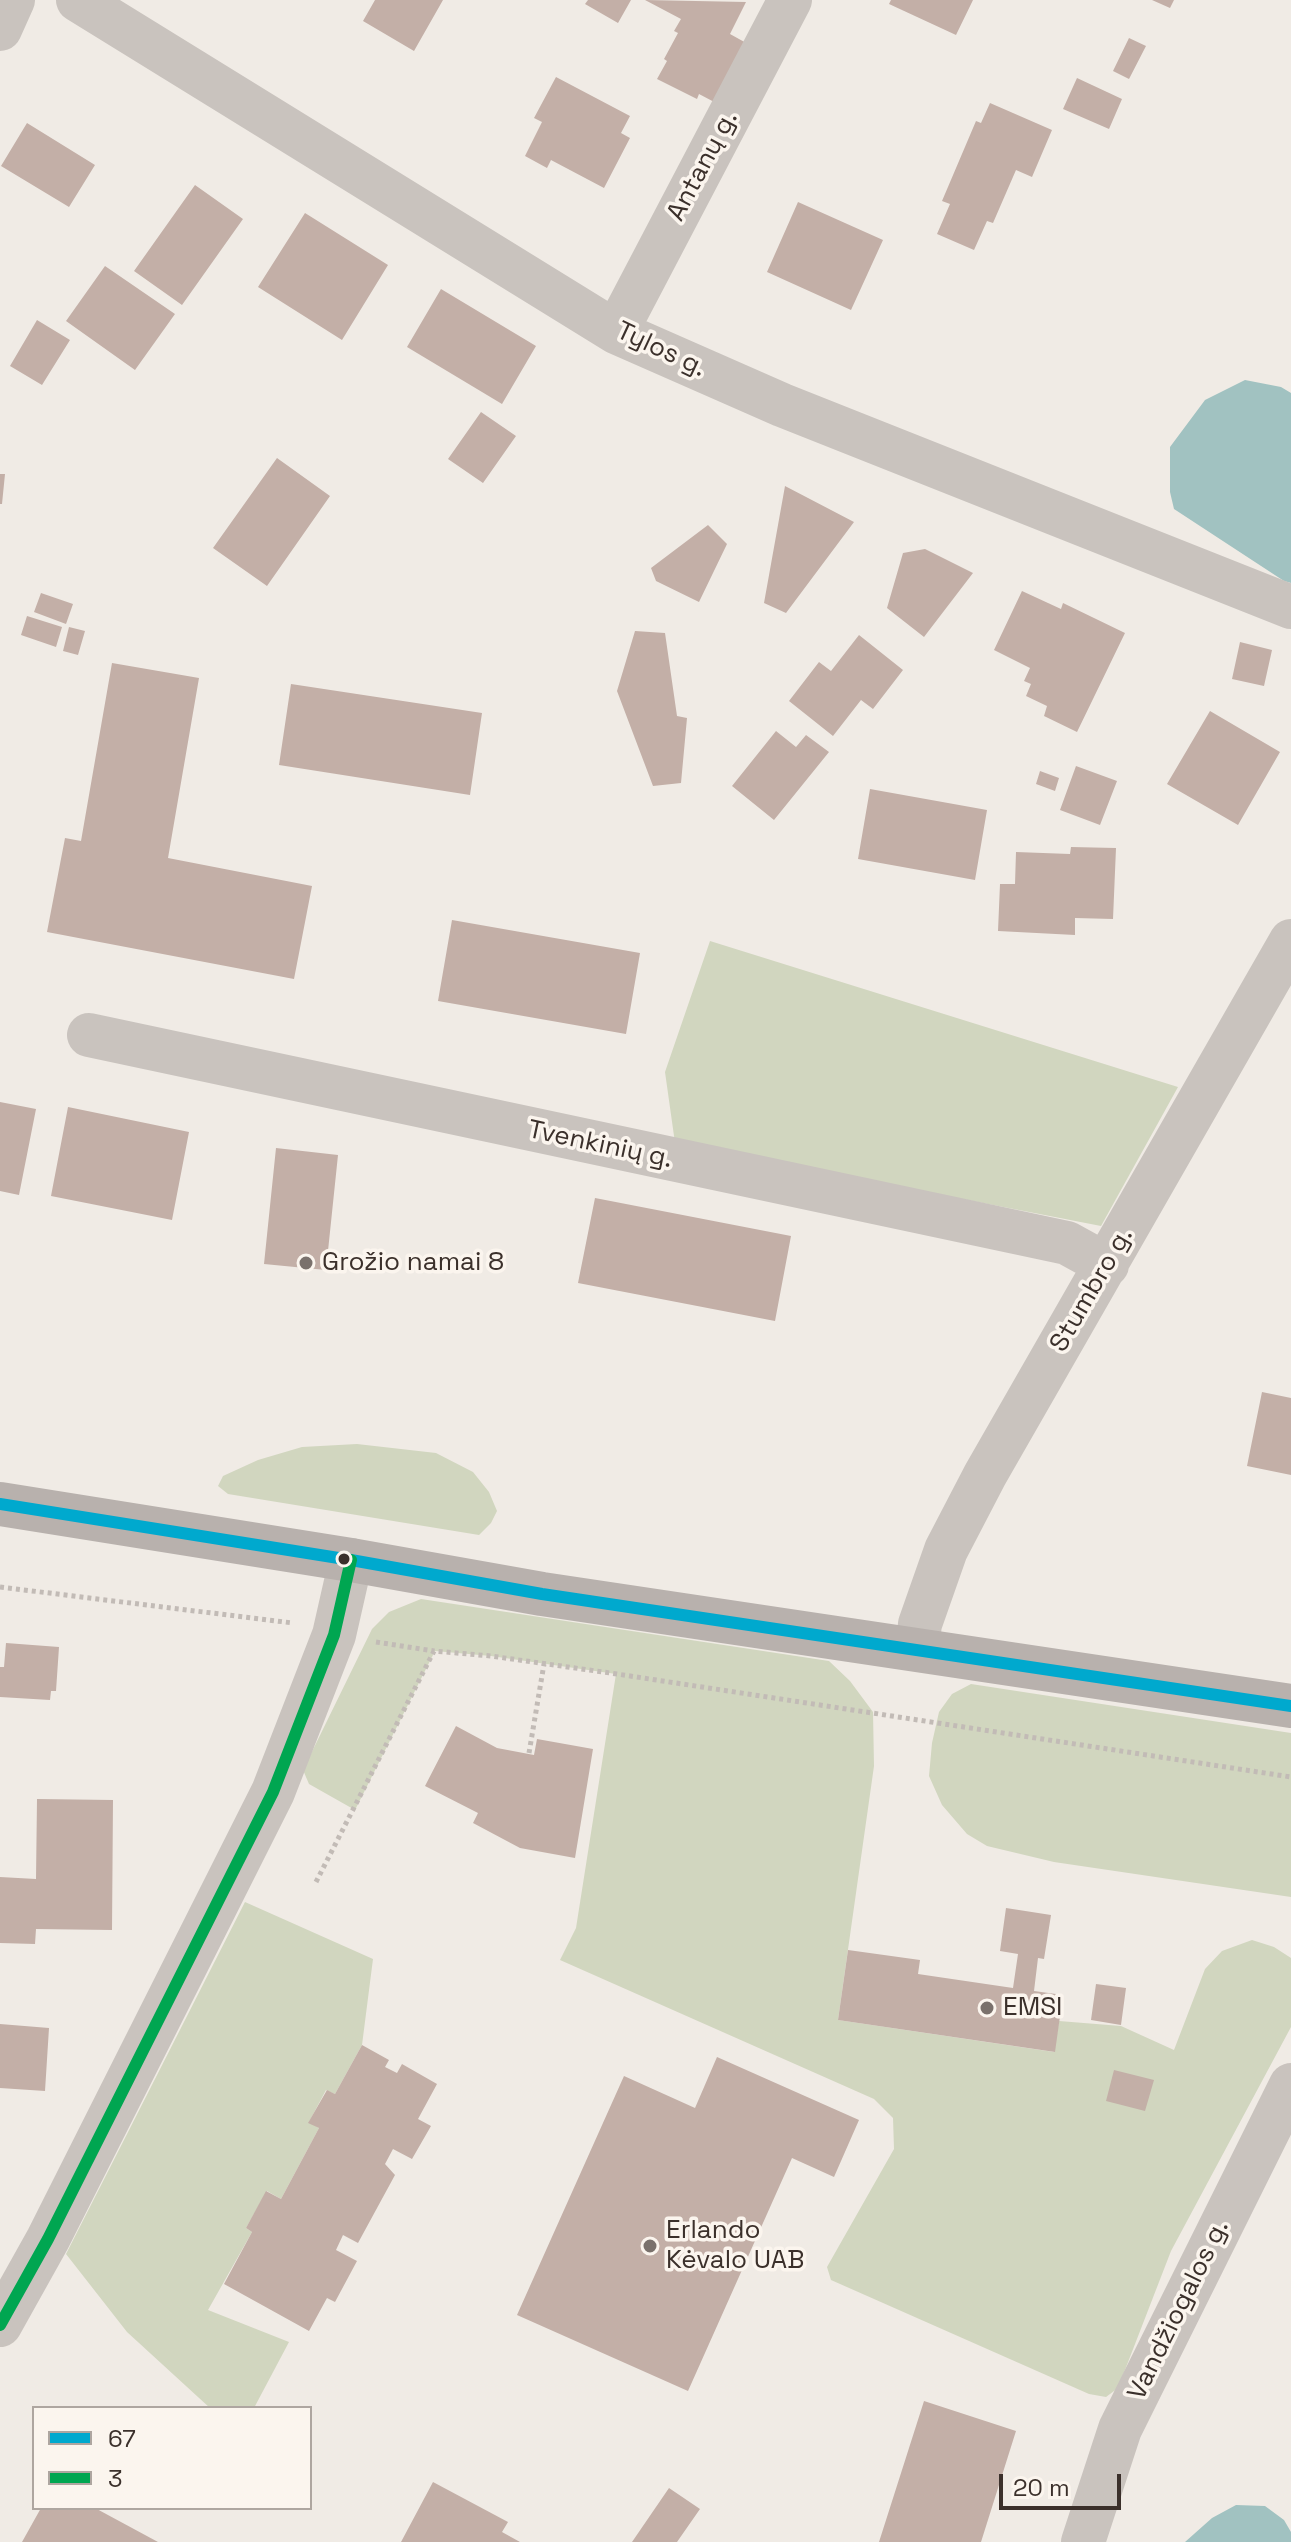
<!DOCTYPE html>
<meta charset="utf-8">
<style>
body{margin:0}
#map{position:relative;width:1291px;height:2542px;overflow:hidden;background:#f0ebe5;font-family:"Space Grotesk",sans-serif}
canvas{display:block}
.legend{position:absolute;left:32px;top:2406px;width:280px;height:104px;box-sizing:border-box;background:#fbf5ee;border:2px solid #aea6a0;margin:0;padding:10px 14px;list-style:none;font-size:24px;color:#3b302b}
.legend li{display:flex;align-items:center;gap:16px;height:40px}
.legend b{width:40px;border:2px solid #aea6a0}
.scale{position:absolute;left:999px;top:2474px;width:122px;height:36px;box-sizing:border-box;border:4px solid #3b302b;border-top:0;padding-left:10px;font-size:24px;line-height:28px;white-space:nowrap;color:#3b302b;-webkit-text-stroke:6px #fbf5ee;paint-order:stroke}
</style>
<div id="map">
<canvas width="1291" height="2542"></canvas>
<ul class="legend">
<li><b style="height:10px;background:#00a9ce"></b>67</li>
<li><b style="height:10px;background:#00a651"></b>3</li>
</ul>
<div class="scale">20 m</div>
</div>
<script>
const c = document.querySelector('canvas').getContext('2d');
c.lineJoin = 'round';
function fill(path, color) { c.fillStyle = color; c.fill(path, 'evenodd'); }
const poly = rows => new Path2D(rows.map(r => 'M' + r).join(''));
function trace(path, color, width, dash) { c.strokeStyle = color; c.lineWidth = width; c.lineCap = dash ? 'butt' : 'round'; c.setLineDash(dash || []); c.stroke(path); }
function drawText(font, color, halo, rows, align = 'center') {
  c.font = font + ' "Space Grotesk",sans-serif'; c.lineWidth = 7; c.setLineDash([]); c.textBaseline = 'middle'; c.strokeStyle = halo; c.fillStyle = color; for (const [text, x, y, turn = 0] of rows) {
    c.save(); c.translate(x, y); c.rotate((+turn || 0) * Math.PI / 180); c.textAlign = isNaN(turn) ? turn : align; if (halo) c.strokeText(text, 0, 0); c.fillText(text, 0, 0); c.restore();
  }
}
const green = poly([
 [710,941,1178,1087,1101,1226,675,1143,665,1072],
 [357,1444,436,1453,473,1472,489,1492,497,1511,491,1523,479,1535,228,1494,218,1486,223,1476,258,1460,302,1447],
 [421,1599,829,1661,850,1681,873,1712,874,1766,838,2020,1054,2052,1059,2021,1121,2026,1174,2050,1205,1969,1222,1951,1252,1940,1274,1947,1291,1958,1291,2027,1171,2251,1118,2388,1106,2397,1089,2394,831,2280,827,2267,894,2149,893,2118,874,2099,560,1960,576,1928,616,1674,491,1656,435,1651,355,1810,309,1784,303,1770,372,1629,389,1612],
 [971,1684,1291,1733,1291,1897,1054,1862,987,1846,967,1834,942,1805,929,1776,932,1743,939,1712,952,1694],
 [245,1902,373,1959,362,2045,335,2094,326,2090,309,2122,319,2128,281,2199,267,2191,246,2228,252,2232,208,2310,289,2342,254,2408,210,2408,127,2332,66,2254]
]);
const water = poly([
 [1245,380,1281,387,1291,393,1291,583,1284,581,1174,509,1170,492,1170,447,1205,400],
 [1236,2505,1265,2506,1284,2520,1291,2532,1291,2542,1185,2542,1212,2518]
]);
const building = poly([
 [375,0,443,0,414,51,363,21],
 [588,0,631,0,618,23,585,4],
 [645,0,746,2,730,34,748,44,718,104,699,94,697,99,657,79,667,61,664,59,678,33,674,31,681,19],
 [891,0,973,0,956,35,889,4],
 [1152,0,1174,0,1170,8],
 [1129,38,1146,46,1129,79,1113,71],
 [556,77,630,116,621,133,630,138,604,188,551,160,547,168,525,156,542,122,534,118],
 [1077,78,1122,99,1109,129,1063,109],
 [990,103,1052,130,1032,177,1016,170,993,223,987,221,974,250,937,234,950,204,942,201,976,121,981,123],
 [27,123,95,165,69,207,1,166],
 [195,185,243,219,182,305,134,271],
 [798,202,883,240,851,310,767,272],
 [305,213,388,265,342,340,258,287],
 [105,266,175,314,135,370,66,321],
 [441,289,536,346,502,404,407,347],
 [37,320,70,340,42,385,10,366],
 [481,412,516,436,483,483,448,459],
 [277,458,330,496,267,586,213,548],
 [0,474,5,474,2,504,0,504],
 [785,486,854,522,786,613,764,603],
 [708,525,727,544,699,602,656,581,651,568],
 [925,549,973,573,924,637,887,608,903,553],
 [1022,591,1061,609,1063,603,1125,633,1077,732,1044,716,1047,706,1026,696,1031,684,1024,681,1030,668,994,650],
 [41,593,73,604,66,624,34,612],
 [27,616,62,627,56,647,21,635],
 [69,627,85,631,78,655,63,651],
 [635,631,665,633,677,716,687,718,681,783,653,786,617,691],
 [859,635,903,670,873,709,861,700,833,736,789,701,819,662,831,671],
 [1240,642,1272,650,1264,686,1232,679],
 [112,663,199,678,168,858,312,886,294,979,47,932,65,838,81,841],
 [291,684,482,713,470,795,279,765],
 [1210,711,1280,752,1238,825,1167,784],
 [776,731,796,747,806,735,829,752,774,820,732,786],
 [1076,766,1117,781,1100,825,1060,810],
 [1040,771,1059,778,1055,791,1036,784],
 [870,789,987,810,975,880,858,859],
 [1071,847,1116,848,1113,919,1075,918,1075,935,998,931,1000,884,1015,884,1016,852,1070,854],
 [452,920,640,953,626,1034,438,1001],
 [0,1102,36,1109,19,1195,0,1191],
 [68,1107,189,1132,172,1220,51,1196],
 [276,1148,338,1155,326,1270,264,1264],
 [595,1198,791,1236,775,1321,578,1283],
 [1262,1392,1291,1398,1291,1475,1247,1466],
 [6,1643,59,1647,56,1691,51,1691,50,1700,0,1697,0,1667,4,1667],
 [456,1726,497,1748,534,1755,537,1739,593,1749,575,1858,520,1848,473,1823,478,1813,425,1786],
 [37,1799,113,1800,112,1930,36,1929,35,1944,0,1943,0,1877,36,1879],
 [1006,1908,1051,1915,1044,1959,1038,1958,1034,1991,1063,1995,1055,2052,838,2020,848,1950,920,1960,918,1974,1013,1988,1018,1954,1000,1951],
 [1096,1984,1126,1988,1121,2025,1091,2020],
 [0,2024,49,2028,45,2091,0,2088],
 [362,2045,389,2060,385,2067,397,2073,402,2064,437,2084,418,2119,431,2126,412,2159,393,2149,385,2164,395,2175,358,2243,343,2235,336,2250,357,2261,335,2302,327,2298,309,2331,224,2284,252,2232,246,2228,266,2191,281,2199,319,2128,308,2123,327,2090,335,2094],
 [717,2057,859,2120,834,2177,792,2158,688,2391,517,2315,624,2076,695,2108],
 [1114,2070,1154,2080,1145,2111,1106,2101],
 [924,2401,1016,2431,981,2542,879,2542],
 [433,2482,508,2522,502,2532,520,2542,401,2542],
 [669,2488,700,2509,677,2542,632,2542],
 [41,2508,95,2508,158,2542,22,2542]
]);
const path = poly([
 [0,1587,293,1623],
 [376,1642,434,1651],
 [529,1753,544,1664],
 [316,1882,434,1651,491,1656,617,1674,1291,1777]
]);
const street = poly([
 [78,0,616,332,782,405,1291,607],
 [0,29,13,0],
 [616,332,790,0],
 [89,1035,1067,1243,1107,1265],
 [917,1649,920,1624,946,1550,985,1475,1291,941],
 [0,2325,48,2239,273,1792,334,1635,351,1560],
 [1083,2542,1120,2429,1291,2085]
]);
const primary = poly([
 [0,1504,351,1560,542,1594,1291,1706]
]);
const bus1 = poly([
 [0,1504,351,1560,542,1594,1291,1706]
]);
const bus2 = poly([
 [0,2325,48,2239,273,1792,334,1635,351,1560]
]);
const markers = [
 [306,1263,8,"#7a716c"],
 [344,1559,7,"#3b302b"],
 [987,2008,8,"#7a716c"],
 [650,2246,8,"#7a716c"]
];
const streetNames = [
 ["Antanų g.",703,166,-62],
 ["Tylos g.",661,350,25],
 ["Tvenkinių g.",600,1145,12],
 ["Stumbro g.",1092,1290,-60],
 ["Vandžiogalos g.",1179,2310,-64]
];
const poiNames = [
 ["Grožio namai 8",322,1263],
 ["EMSI",1003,2008],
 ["Erlando",666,2231],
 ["Kėvalo UAB",666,2261]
];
fill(green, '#d1d6bf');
fill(water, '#a1c2c1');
fill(building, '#c3afa7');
trace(path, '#c2bbb6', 5, [4, 4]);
trace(street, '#c9c3be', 44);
trace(primary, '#b8b1ad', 44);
trace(bus1, '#00a9ce', 12);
trace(bus2, '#00a651', 12);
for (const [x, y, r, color] of markers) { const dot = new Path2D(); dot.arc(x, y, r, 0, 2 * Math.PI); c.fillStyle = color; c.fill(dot); trace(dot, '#fbf5ee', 3); }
drawText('26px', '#3b302b', '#fbf5ee', streetNames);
drawText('26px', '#3b302b', '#fbf5ee', poiNames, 'left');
</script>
